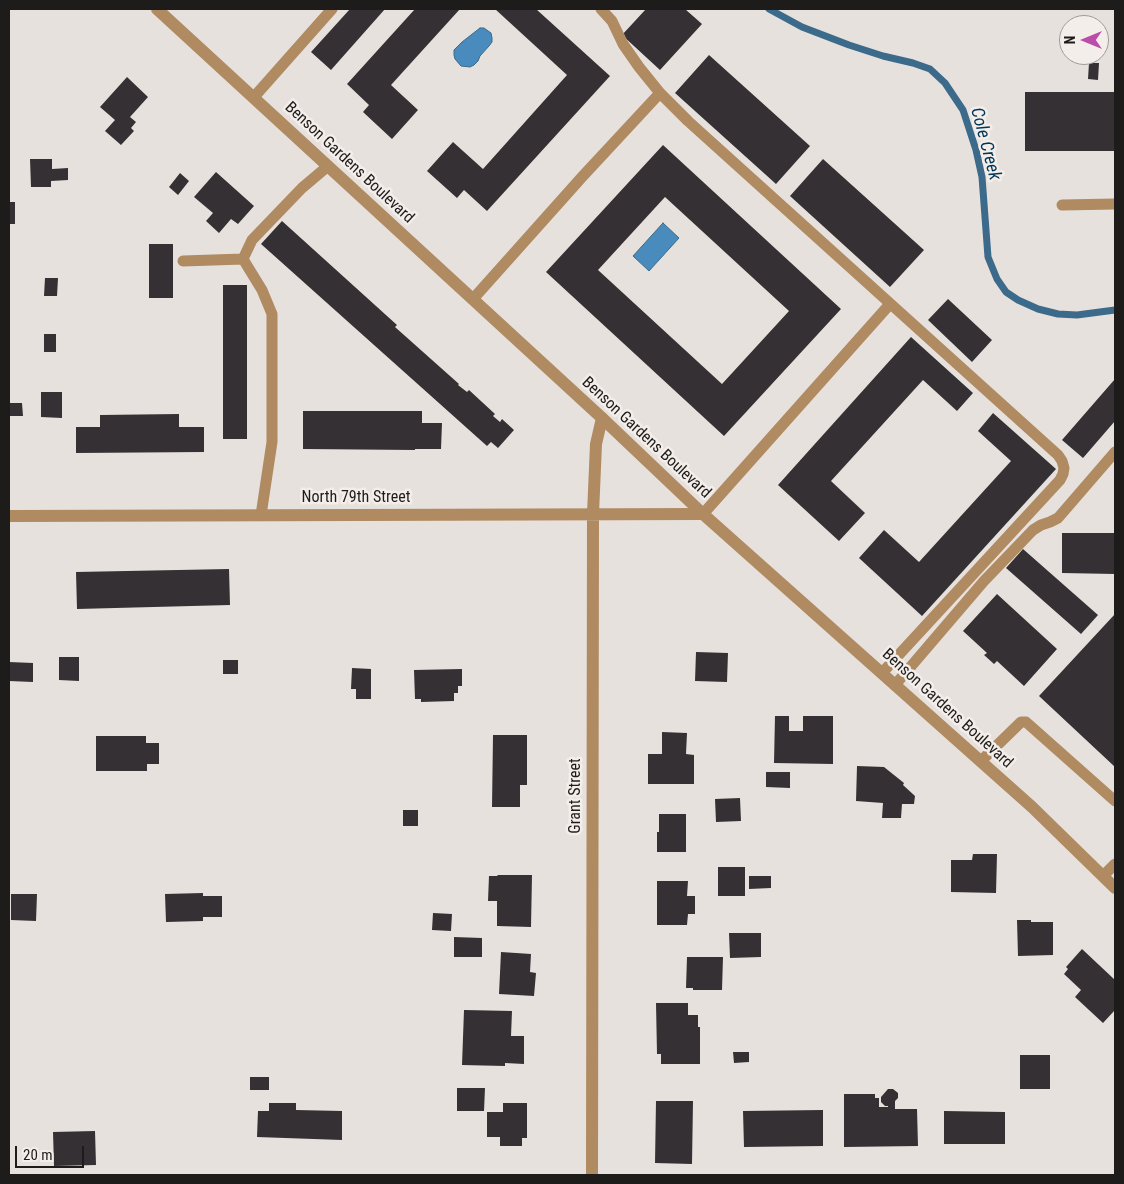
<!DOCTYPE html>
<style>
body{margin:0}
#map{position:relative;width:1124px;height:1184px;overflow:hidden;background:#e7e1dd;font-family:"Roboto Condensed",sans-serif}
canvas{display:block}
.frame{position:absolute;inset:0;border:10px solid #1e1c1a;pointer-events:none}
.north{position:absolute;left:1059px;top:15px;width:50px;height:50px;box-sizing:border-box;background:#f4eeea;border:1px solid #9e9a97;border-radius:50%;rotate:270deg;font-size:14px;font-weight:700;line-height:20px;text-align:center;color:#1e1c1a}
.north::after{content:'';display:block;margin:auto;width:18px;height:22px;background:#bc4ca9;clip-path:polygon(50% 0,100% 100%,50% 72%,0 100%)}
.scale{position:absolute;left:15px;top:1146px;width:69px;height:22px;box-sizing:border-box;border:2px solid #1e1c1a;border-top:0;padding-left:6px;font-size:15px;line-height:18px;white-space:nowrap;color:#1e1c1a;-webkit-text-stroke:4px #f4eeea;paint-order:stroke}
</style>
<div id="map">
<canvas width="1124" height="1184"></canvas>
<div class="frame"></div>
<div class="north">N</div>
<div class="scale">20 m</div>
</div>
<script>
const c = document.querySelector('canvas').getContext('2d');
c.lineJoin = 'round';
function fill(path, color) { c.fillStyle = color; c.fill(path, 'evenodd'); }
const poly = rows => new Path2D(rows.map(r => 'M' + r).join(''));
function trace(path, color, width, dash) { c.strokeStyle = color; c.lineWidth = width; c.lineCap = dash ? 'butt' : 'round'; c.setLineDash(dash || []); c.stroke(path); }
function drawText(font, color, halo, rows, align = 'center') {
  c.font = font + ' "Roboto Condensed",sans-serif'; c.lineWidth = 5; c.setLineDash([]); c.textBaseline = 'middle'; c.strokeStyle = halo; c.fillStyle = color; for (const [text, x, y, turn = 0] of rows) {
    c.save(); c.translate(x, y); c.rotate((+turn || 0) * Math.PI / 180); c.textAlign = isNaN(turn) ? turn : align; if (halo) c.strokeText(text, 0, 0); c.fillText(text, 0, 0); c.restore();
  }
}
const water = poly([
 [480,28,484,28,491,33,492,38,492,42,489,46,480,56,478,61,474,65,470,67,461,66,455,59,454,55,454,50,462,42,480,28],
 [663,223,679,238,649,271,633,256,663,223]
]);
const stream = poly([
 [769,9,802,27,849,45,883,56,913,63,930,69,945,83,963,110,976,150,982,177,988,257,997,279,1006,292,1018,300,1038,309,1058,314,1077,315,1115,310]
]);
const building = poly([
 [350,9,385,9,331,70,311,52],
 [415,9,460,9,391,85,418,110,392,139,363,112,369,105,347,84],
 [495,9,536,9,610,76,487,211,464,190,457,198,427,171,453,142,483,169,567,75],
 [646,9,685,9,702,24,660,70,622,35],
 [709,55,810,146,776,184,675,93],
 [1089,63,1099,63,1098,80,1088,79],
 [127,77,148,97,130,117,136,122,131,128,134,131,121,145,105,131,115,120,100,107],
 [1025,92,1115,92,1115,151,1025,151],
 [663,145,841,309,724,436,546,272],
 [665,197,789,311,722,384,598,270],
 [30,159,52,159,52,169,68,168,68,180,51,181,51,187,31,187],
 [823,159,924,250,890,287,790,196],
 [216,172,254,206,238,224,231,219,219,233,206,221,213,213,194,197],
 [180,173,189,181,178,195,169,187],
 [9,202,15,202,15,224,9,224],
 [282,221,397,325,395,327,459,384,458,385,467,392,469,390,495,414,493,416,500,422,502,419,514,430,498,448,491,442,487,446,261,244],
 [149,244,173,244,173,298,149,298],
 [45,278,58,278,57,296,44,296],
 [223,285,247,285,247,439,223,439],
 [948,299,992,340,972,362,928,320],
 [44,334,56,334,56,352,44,352],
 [911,337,973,393,957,411,923,380,831,481,865,513,839,541,778,485],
 [1115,379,1115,421,1083,458,1062,440],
 [41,392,62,392,62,418,41,417],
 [9,403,22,403,23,416,9,416],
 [303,411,422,411,422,423,442,423,441,449,415,449,415,450,303,449],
 [993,413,1056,469,922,616,859,558,884,530,919,562,1011,461,978,431],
 [179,414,179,427,204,427,204,452,76,453,76,427,100,427,100,415],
 [1062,533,1115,533,1115,574,1062,573],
 [1023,549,1098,615,1081,634,1006,568],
 [229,569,230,605,77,609,76,572],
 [997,594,1057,649,1024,686,997,661,994,664,984,655,987,653,963,631],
 [1115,614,1115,693,1114,695,1115,696,1115,767,1039,696],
 [696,652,728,653,727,682,695,681],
 [59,657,79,657,79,681,59,680],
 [223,660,238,660,238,674,223,674],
 [9,662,33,663,33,682,9,681],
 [352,668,371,669,371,699,356,699,356,689,351,689],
 [462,669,462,686,458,686,458,693,454,693,454,701,421,702,421,699,415,699,414,670],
 [775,716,789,716,789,731,803,731,803,716,833,716,833,764,774,763],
 [662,732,687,733,686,754,694,755,694,784,648,784,648,754,662,754],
 [493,735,527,735,527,785,520,785,520,807,492,807],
 [96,736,146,736,146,743,159,743,159,764,147,764,147,771,96,771],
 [857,766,884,767,904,783,903,785,915,796,914,804,902,804,901,818,882,818,883,803,856,801],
 [766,772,790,772,790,788,766,787],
 [740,798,741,821,716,822,715,799],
 [403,810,418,810,418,826,403,826],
 [659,814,686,814,686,852,657,852,657,832,659,832],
 [973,854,997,854,996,893,951,892,951,860,972,860],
 [718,867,745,867,745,896,718,896],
 [498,875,532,875,531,927,497,926,497,901,488,901,489,876,497,876],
 [749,876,771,876,771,888,749,889],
 [657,881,688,881,687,896,695,896,695,914,688,914,687,925,657,925],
 [203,893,203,896,222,896,222,917,203,917,203,921,166,922,165,894],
 [11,894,37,894,36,921,11,920],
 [433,913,452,914,451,931,432,930],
 [1017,920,1031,920,1031,922,1053,922,1053,955,1018,956],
 [729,933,761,933,761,957,730,958],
 [454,937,482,938,482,957,454,957],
 [1082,949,1115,980,1115,1010,1103,1023,1075,997,1081,990,1064,974,1068,969,1066,967],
 [501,952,531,954,530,972,536,973,534,996,499,994],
 [687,957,723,957,722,990,693,990,693,988,686,988],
 [656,1003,688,1003,688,1015,698,1015,698,1027,700,1027,700,1064,661,1064,661,1054,657,1054],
 [464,1010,512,1011,511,1036,524,1036,524,1064,505,1063,505,1066,462,1065],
 [733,1052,749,1052,749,1062,734,1063],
 [1020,1055,1050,1055,1050,1089,1020,1089],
 [250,1077,269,1077,269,1090,250,1090],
 [457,1088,485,1088,484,1111,457,1111],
 [888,1089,893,1089,898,1093,898,1098,895,1101,895,1109,917,1109,918,1146,844,1147,844,1094,875,1094,875,1098,879,1098,879,1107,888,1107,888,1106,885,1106,881,1102,881,1097],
 [656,1101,693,1101,692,1164,655,1163],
 [269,1103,296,1103,296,1110,342,1111,342,1140,257,1137,258,1111,269,1111],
 [503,1103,527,1103,527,1138,522,1138,522,1146,500,1146,500,1137,487,1137,487,1112,503,1112],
 [823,1110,823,1146,744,1147,743,1111],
 [944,1111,1005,1112,1005,1144,944,1144],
 [95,1131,96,1165,54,1166,53,1132]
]);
const service = poly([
 [601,9,612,21,623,44,639,67,660,93,688,121,1058,455,1062,461,1064,468,1063,474,1060,480,882,673],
 [254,97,332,9],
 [1062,205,1115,204],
 [243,259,252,240,302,188,328,166],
 [183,261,243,259,262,290,272,314,272,442,261,515],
 [473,299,582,177,660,93],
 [703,514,890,304],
 [895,685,984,581,1033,530,1041,525,1050,522,1058,518,1115,452],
 [981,761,1021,722,1026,722,1115,801],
 [1103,876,1115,864]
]);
const minor = poly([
 [9,516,703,514],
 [592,1175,593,514,596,444,602,418]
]);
const tertiary = poly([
 [157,9,602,418,703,514,1032,807,1115,888]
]);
const streetNames = [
 ["Benson Gardens Boulevard",349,163,43],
 ["Benson Gardens Boulevard",646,438,43],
 ["North 79th Street",356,498],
 ["Benson Gardens Boulevard",947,709,42],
 ["Grant Street",576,796,-90]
];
const waterNames = [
 ["Cole Creek",985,144,75]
];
fill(water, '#488bbc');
trace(water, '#3b6a8b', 1);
trace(stream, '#3b6a8b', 7);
fill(building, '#353033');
trace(service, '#b08a61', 11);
trace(minor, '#b08a61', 12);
trace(tertiary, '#b08a61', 12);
drawText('16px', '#1e1c1a', '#f4eeea', streetNames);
drawText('italic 18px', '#003658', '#f4eeea', waterNames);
</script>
